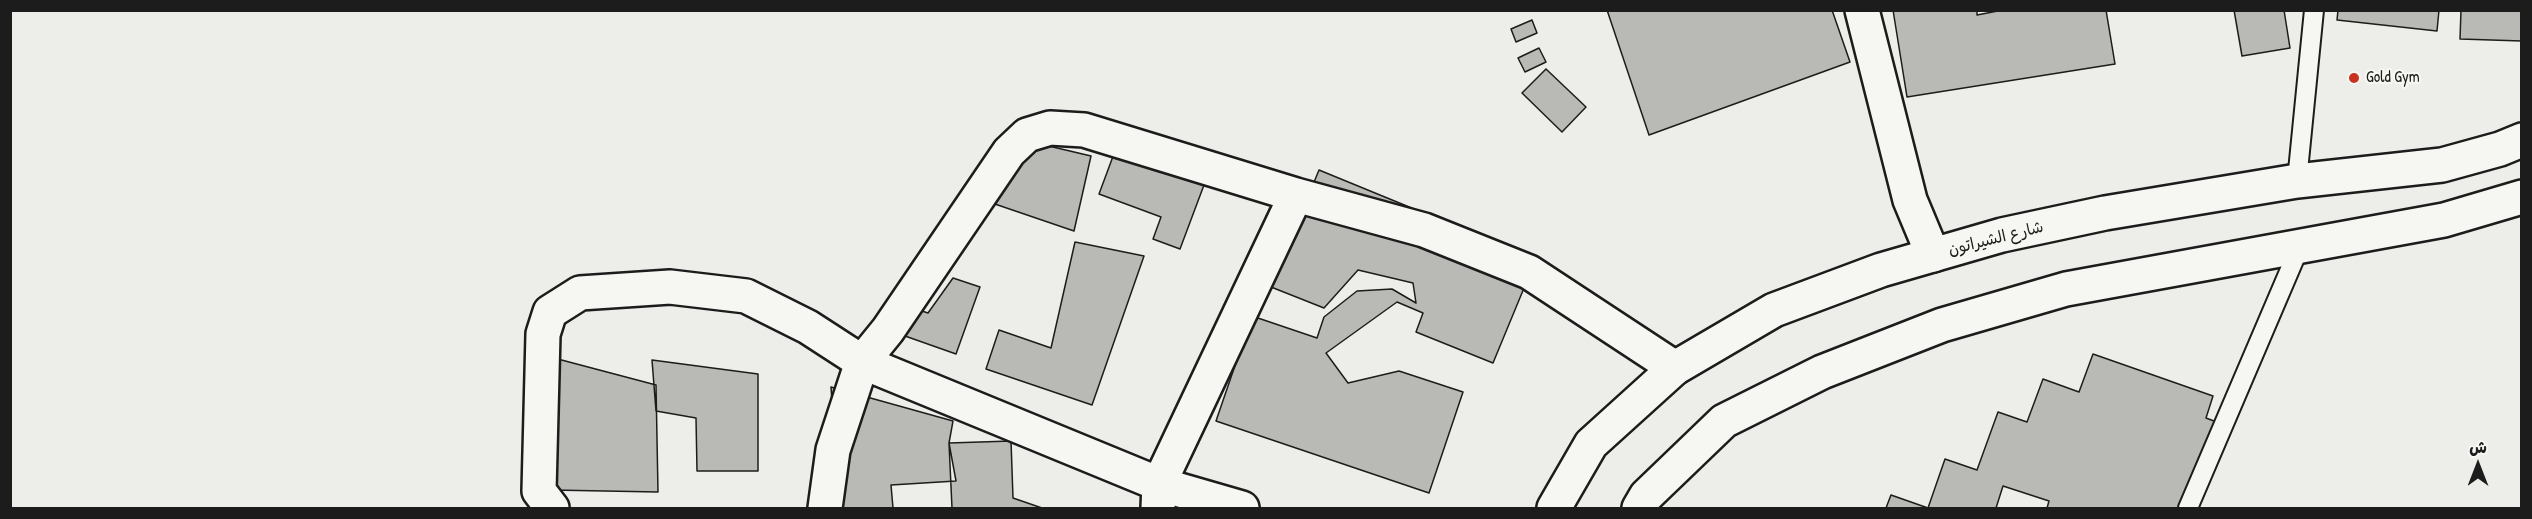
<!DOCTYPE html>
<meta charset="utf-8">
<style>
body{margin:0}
#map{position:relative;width:2532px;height:519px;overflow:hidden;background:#edede9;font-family:"Patrick Hand","Playpen Sans Arabic",sans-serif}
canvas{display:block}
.frame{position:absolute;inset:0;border:12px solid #1c1c1c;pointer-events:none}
.north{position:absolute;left:2448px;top:435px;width:60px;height:60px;-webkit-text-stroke:4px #f6f6f2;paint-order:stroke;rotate:0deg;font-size:16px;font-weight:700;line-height:24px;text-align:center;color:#1c1c1c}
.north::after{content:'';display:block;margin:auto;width:21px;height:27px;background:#1c1c1c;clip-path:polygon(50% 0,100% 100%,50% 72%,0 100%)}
</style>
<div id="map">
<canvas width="2532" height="519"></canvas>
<div class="frame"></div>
<div class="north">ش</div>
</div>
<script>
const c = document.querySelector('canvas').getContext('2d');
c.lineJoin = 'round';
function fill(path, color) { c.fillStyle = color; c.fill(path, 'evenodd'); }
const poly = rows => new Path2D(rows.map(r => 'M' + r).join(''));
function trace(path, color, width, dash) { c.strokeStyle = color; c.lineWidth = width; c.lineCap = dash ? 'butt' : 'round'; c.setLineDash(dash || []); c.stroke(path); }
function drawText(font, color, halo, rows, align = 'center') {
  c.font = font + ' "Patrick Hand","Playpen Sans Arabic",sans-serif'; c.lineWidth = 4.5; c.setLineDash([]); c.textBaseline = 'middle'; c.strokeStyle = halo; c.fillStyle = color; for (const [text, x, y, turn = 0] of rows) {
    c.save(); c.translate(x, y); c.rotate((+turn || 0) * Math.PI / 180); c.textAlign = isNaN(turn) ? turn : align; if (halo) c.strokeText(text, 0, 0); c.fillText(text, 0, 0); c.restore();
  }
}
const building = poly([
 [1607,10,1832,10,1850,62,1649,135,1607,10],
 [1893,10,1977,10,1977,15,2003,10,2106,10,2115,64,1907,97,1893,10],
 [2234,10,2284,10,2290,48,2242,56,2234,10],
 [2338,10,2439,10,2437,31,2337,20,2338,10],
 [2461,10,2522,10,2522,41,2460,39,2461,10],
 [1532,20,1537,33,1516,42,1511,29,1532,20],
 [1539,48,1546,62,1525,72,1518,58,1539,48],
 [1546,69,1586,107,1562,132,1522,93,1546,69],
 [1036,143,1091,156,1074,231,986,201,1036,143],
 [1115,151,1204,185,1180,249,1153,239,1161,217,1099,194,1115,151],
 [1319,170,1536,259,1493,363,1416,332,1423,313,1397,302,1326,353,1348,383,1399,371,1463,392,1429,493,1216,421,1252,316,1317,338,1324,317,1357,291,1392,289,1416,303,1413,283,1358,270,1324,308,1271,287,1319,170],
 [1075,242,1144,256,1092,405,986,369,999,330,1051,348,1075,242],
 [953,278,980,287,956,354,888,330,904,305,928,313,953,278],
 [2093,354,2213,396,2206,418,2222,424,2193,508,2047,508,2049,501,2003,486,1996,508,1886,508,1891,495,1928,508,1945,459,1977,470,1998,412,2027,422,2043,379,2079,392,2093,354],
 [554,358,656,385,658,492,551,490,554,358],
 [652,360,758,374,758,471,697,471,696,418,656,411,652,360],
 [831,387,953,421,949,443,956,481,891,485,893,508,839,508,831,387],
 [1011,441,1013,498,1042,508,952,508,949,443,1011,441]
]);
const lane = poly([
 [2297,181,2314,10],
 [2188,508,2300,246]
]);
const street = poly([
 [1862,10,1910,200,1933,255],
 [552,508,539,491,543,334,550,312,580,293,670,287,746,296,808,327,862,362,1159,484,1242,508],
 [825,508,833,450,862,362,888,330,1009,152,1027,135,1050,128,1084,130,1296,195,1424,230,1529,272,1675,368],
 [1158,508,1159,484,1296,195]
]);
const secondary = poly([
 [1554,508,1591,444,1675,368,1774,310,1881,270,2002,235,2105,213,2297,181,2442,165,2500,149,2522,140],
 [1639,508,1646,496,1724,421,1822,372,1942,325,2066,289,2444,220,2522,197]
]);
const markers = [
 [2354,78,6,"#c8321e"]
];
const poiNames = [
 ["Gold Gym",2366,78]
];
const streetNames = [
 ["شارع الشيراتون",1996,239,-14]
];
fill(building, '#b9b9b6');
trace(building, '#1c1c1c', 1.5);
trace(lane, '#1c1c1c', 22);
trace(street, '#1c1c1c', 38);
trace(secondary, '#1c1c1c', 38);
trace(lane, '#f6f6f2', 18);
trace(street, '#f6f6f2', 33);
trace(secondary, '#f6f6f2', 33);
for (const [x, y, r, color] of markers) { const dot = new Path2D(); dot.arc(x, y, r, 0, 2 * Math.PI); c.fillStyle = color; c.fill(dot); trace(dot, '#f6f6f2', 2); }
drawText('16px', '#1c1c1c', '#f6f6f2', poiNames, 'left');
drawText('16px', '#1c1c1c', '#f6f6f2', streetNames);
</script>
